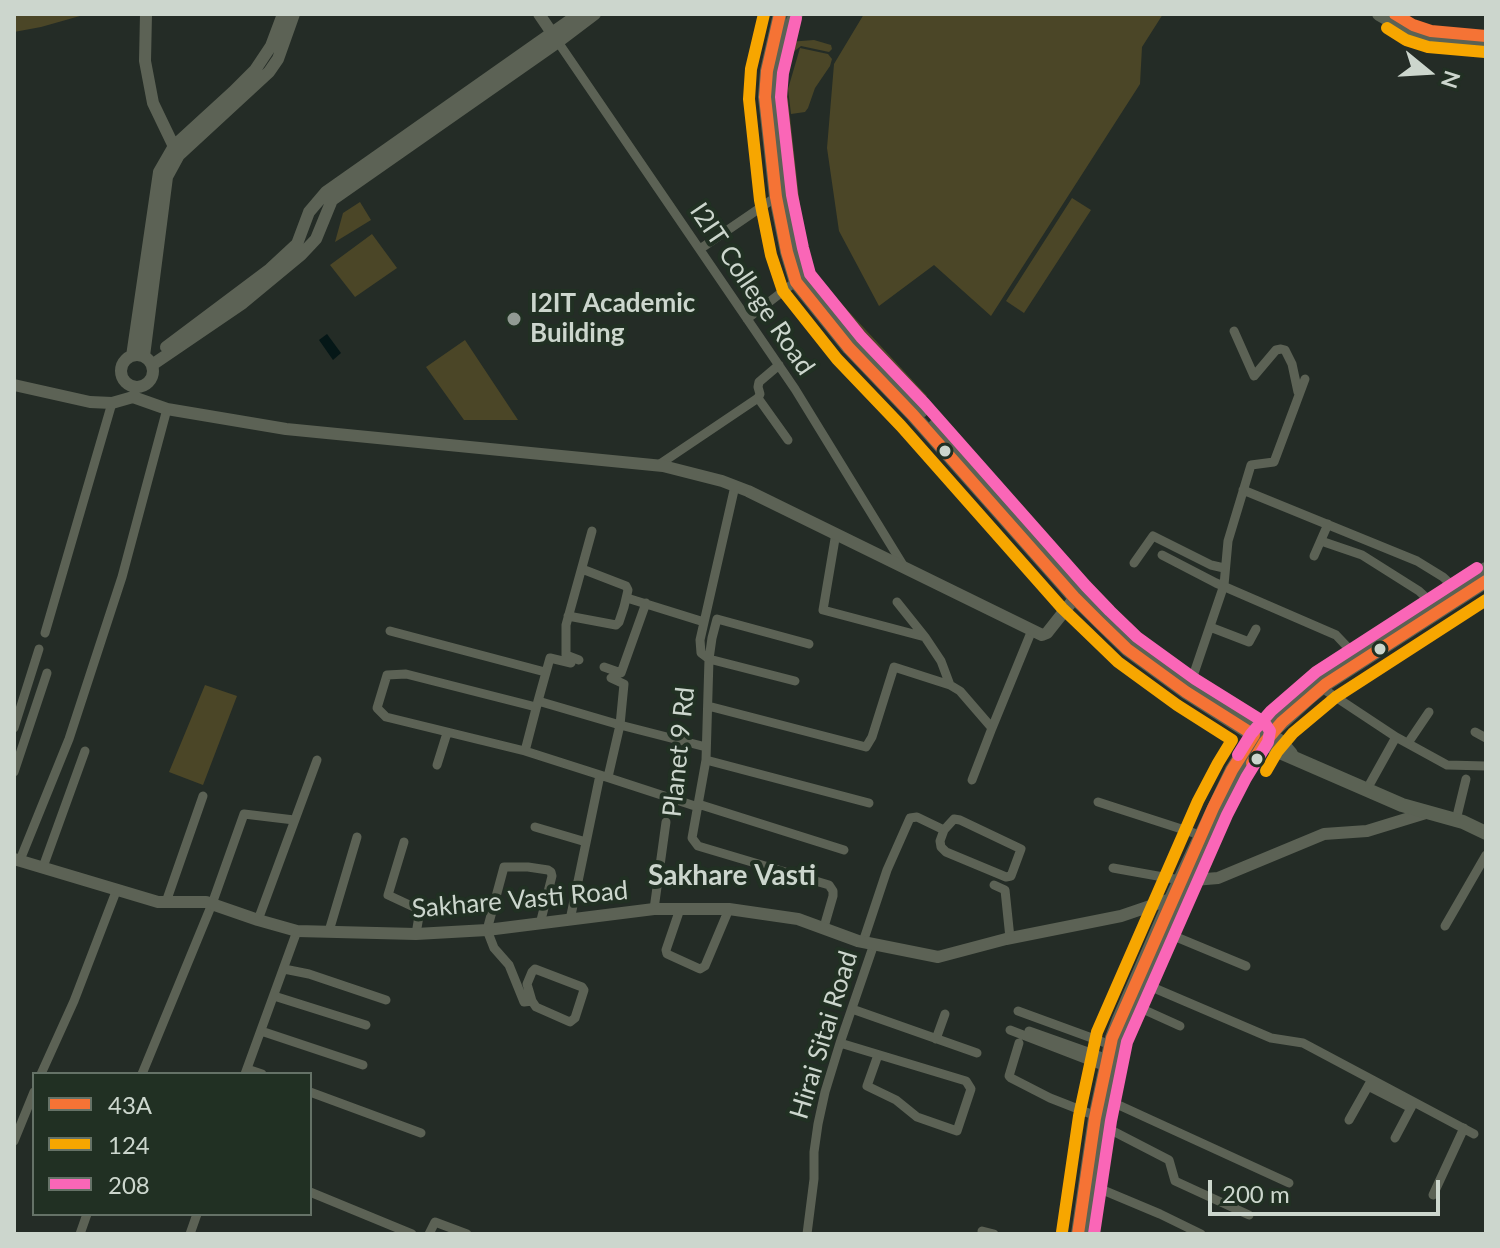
<!DOCTYPE html>
<style>
body{margin:0}
#map{position:relative;width:1500px;height:1248px;overflow:hidden;background:#242c26;font-family:Lato,sans-serif}
canvas{display:block}
.frame{position:absolute;inset:0;border:16px solid #ccd6cd;pointer-events:none}
.legend{position:absolute;left:32px;top:1072px;width:280px;height:144px;box-sizing:border-box;background:#213023;border:2px solid #657267;margin:0;padding:10px 14px;list-style:none;font-size:24px;color:#ccd6cd}
.legend li{display:flex;align-items:center;gap:16px;height:40px}
.legend b{width:40px;border:2px solid #657267}
.north{position:absolute;left:1388px;top:32px;width:80px;height:80px;-webkit-text-stroke:6px #213023;paint-order:stroke;rotate:108deg;font-size:22px;font-weight:700;line-height:32px;text-align:center;color:#ccd6cd}
.north::after{content:'';display:block;margin:auto;width:28px;height:36px;background:#ccd6cd;clip-path:polygon(50% 0,100% 100%,50% 72%,0 100%)}
.scale{position:absolute;left:1208px;top:1180px;width:232px;height:36px;box-sizing:border-box;border:4px solid #ccd6cd;border-top:0;padding-left:10px;font-size:24px;line-height:28px;white-space:nowrap;color:#ccd6cd;-webkit-text-stroke:6px #213023;paint-order:stroke}
</style>
<div id="map">
<canvas width="1500" height="1248"></canvas>
<div class="frame"></div>
<ul class="legend">
<li><b style="height:10px;background:#f57335"></b>43A</li>
<li><b style="height:10px;background:#f7a600"></b>124</li>
<li><b style="height:10px;background:#fa66b7"></b>208</li>
</ul>
<div class="north">N</div>
<div class="scale">200 m</div>
</div>
<script>
const c = document.querySelector('canvas').getContext('2d');
c.lineJoin = 'round';
function fill(path, color) { c.fillStyle = color; c.fill(path, 'evenodd'); }
const poly = rows => new Path2D(rows.map(r => 'M' + r).join(''));
function trace(path, color, width, dash) { c.strokeStyle = color; c.lineWidth = width; c.lineCap = dash ? 'butt' : 'round'; c.setLineDash(dash || []); c.stroke(path); }
function drawText(font, color, halo, rows, align = 'center') {
  c.font = font + ' Lato,sans-serif'; c.lineWidth = 8; c.setLineDash([]); c.textBaseline = 'middle'; c.strokeStyle = halo; c.fillStyle = color; for (const [text, x, y, turn = 0] of rows) {
    c.save(); c.translate(x, y); c.rotate((+turn || 0) * Math.PI / 180); c.textAlign = isNaN(turn) ? turn : align; if (halo) c.strokeText(text, 0, 0); c.fillText(text, 0, 0); c.restore();
  }
}
const green = poly([
 [14,14,87,14,41,27,14,32],
 [864,14,1163,14,1142,47,1140,84,991,316,934,265,879,306,839,231,827,148,834,64],
 [814,40,831,45,832,49,829,52,801,46,793,52,786,81,803,233,814,274,927,396,919,403,812,279,795,228,778,90,788,42],
 [800,48,828,54,832,59,830,66,815,88,808,108,805,112,791,114,788,89],
 [1072,198,1091,210,1024,313,1006,301],
 [360,202,371,220,335,242,343,213],
 [372,234,397,268,355,297,330,265],
 [465,340,518,420,464,420,426,367],
 [933,406,962,438,955,445,929,415],
 [205,685,237,696,203,785,169,772]
]);
const water = poly([
 [327,334,341,353,333,360,319,340]
]);
const minor = poly([
 [558,42,795,389,903,565],
 [700,249,776,197],
 [747,319,799,279],
 [1234,331,1254,376,1276,350,1281,349,1285,350,1292,364,1298,392],
 [758,398,788,440],
 [657,466,758,398,760,394,758,387,759,382,779,365],
 [735,486,700,640,701,653,709,659,795,681],
 [1243,490,1417,561,1443,577,1456,589],
 [836,533,823,610,925,637],
 [1321,541,1362,555,1419,591,1433,604],
 [1162,555,1216,583,1336,635,1354,654],
 [1314,556,1328,524],
 [1134,563,1153,536,1211,565,1224,568],
 [627,598,704,622],
 [897,602,925,637,941,661,950,685],
 [568,616,616,625,619,622,624,607,628,590,626,586,582,569],
 [1210,627,1249,642,1256,629],
 [390,631,545,672],
 [45,633,112,403],
 [809,644,717,619,712,638,709,659,706,760,692,838,698,846,829,885,833,891,833,896,824,927],
 [579,660,566,655,566,625,592,531],
 [604,667,621,673,646,603],
 [611,678,624,684,620,725,706,747],
 [1190,685,1224,585,1228,541,1251,465,1274,462,1305,379],
 [1322,688,1396,737,1447,765,1486,766],
 [538,701,550,658,571,663],
 [708,706,866,747,872,737,894,667,950,685,960,691,992,728,1032,630],
 [14,728,39,649],
 [1475,732,1486,738],
 [1408,743,1429,712],
 [525,751,386,717,377,708,387,675,406,674,536,707],
 [706,760,869,803],
 [437,765,447,733],
 [14,772,47,673],
 [600,775,525,751,538,701,620,725,608,777],
 [972,780,992,728],
 [1367,789,1396,737],
 [1098,802,1200,835],
 [698,804,844,850],
 [1456,820,1466,779],
 [535,827,586,842],
 [404,842,388,895,418,909,419,916,416,934],
 [20,860,69,739,122,577,167,409],
 [43,867,85,751],
 [1113,868,1180,880],
 [994,885,1005,890,1010,938],
 [166,902,203,796],
 [654,909,666,822],
 [680,909,666,950,667,954,700,969,705,966,729,909],
 [258,920,317,760],
 [570,920,600,775,698,807],
 [1445,926,1486,855],
 [329,931,357,837],
 [1169,934,1246,966],
 [863,942,887,870,910,818,917,817,944,830,940,841,941,847,946,852,1006,877,1011,876,1021,849,960,820,954,819,944,830],
 [284,969,309,974,386,1000],
 [1147,985,1271,1038,1303,1043,1474,1134],
 [274,996,366,1025],
 [532,1001,527,984,532,972,535,969,582,987,584,990,575,1018,570,1022,536,1007,532,1001,524,1002,509,965,494,948,487,930,504,867,528,867,548,870,551,872,552,876,540,924],
 [1138,1007,1180,1026],
 [852,1009,977,1053],
 [1018,1011,1111,1045],
 [1010,1030,1106,1067],
 [261,1031,363,1065],
 [1029,1031,1108,1059],
 [936,1039,945,1014],
 [840,1043,966,1081,971,1089,957,1131,917,1117,896,1100,867,1086,878,1055],
 [1019,1043,1009,1076,1011,1078,1050,1098,1096,1116],
 [247,1069,262,1074],
 [41,1074,74,1001,117,889],
 [142,1074,212,904,244,814,294,820],
 [245,1074,297,931],
 [1368,1086,1411,1108],
 [310,1092,421,1133],
 [1112,1102,1289,1183],
 [1349,1120,1371,1081],
 [1107,1128,1169,1160,1175,1181,1249,1215],
 [1395,1138,1413,1104],
 [14,1141,34,1092],
 [1098,1188,1160,1214,1201,1234],
 [310,1192,412,1234],
 [1433,1195,1464,1128],
 [982,1231,994,1234],
 [80,1234,87,1214],
 [190,1234,197,1214],
 [429,1234,435,1222,467,1234],
 [807,1234,814,1179,814,1152,818,1124,825,1092,840,1043,874,944]
]);
const tertiary = poly([
 [146,14,145,61,153,103,177,153],
 [539,14,556,39],
 [166,347,270,269,297,244,309,212,326,192,579,14],
 '121 371a16 16 0 1 1 32 0a16 16 0 1 1-32 0Z',
 [132,356,159,172,174,146,233,92,255,70,271,46,283,14],
 [144,356,167,177,179,155,269,72,278,59,294,14],
 [152,365,243,303,301,255,316,239,332,200,558,42,595,14],
 [14,385,90,402,112,403,133,397,167,409,286,429,663,466,722,481,748,491,1042,635,1047,633,1081,590],
 [14,859,158,902,206,902,258,920,297,931,416,934,487,930,654,909,729,909,798,919,858,941,938,957,1006,939,1121,916,1171,899,1176,901],
 [1194,880,1218,878,1324,834,1367,831,1429,812]
]);
const primary = poly([
 [780,14,767,71,765,97,776,197,787,252,796,282,849,348,913,415,1074,597,1127,649,1186,692,1280,752,1402,805,1463,822,1486,833],
 [796,14,782,46,776,72,775,96,785,195,796,250,806,276,815,289,859,341,921,411],
 [1379,14,1419,37,1429,40,1486,45],
 [935,426,1083,588,1134,641,1281,742,1291,754],
 [1078,1234,1095,1118,1112,1038,1119,1019,1171,899,1232,770,1254,735,1272,714,1303,689,1320,676,1486,569],
 [1091,1234,1108,1120,1125,1041,1131,1024,1194,880,1224,813,1243,777,1273,731,1310,697,1326,684,1486,581]
]);
const bus1 = poly([
 [780,14,767,71,765,97,776,197,787,252,796,282,849,348,913,415,1074,597,1099,622,1127,649,1186,692,1254,735,1232,770,1213,808,1112,1038,1095,1118,1078,1234],
 [1395,14,1413,25,1431,31,1486,36],
 [1252,763,1264,743,1282,722,1326,684,1486,581]
]);
const bus2 = poly([
 [764,14,751,69,749,99,760,200,771,255,783,291,837,359,901,426,1062,608,1088,633,1118,662,1177,705,1232,740,1218,763,1198,801,1097,1032,1079,1116,1062,1232],
 [1387,28,1406,40,1428,47,1485,52],
 [1266,771,1277,752,1293,733,1336,697,1486,600]
]);
const bus3 = poly([
 [796,18,783,73,781,97,792,195,803,248,810,274,861,337,925,404,1086,586,1110,611,1137,637,1195,679,1264,722,1270,731,1268,742,1246,778,1227,815,1127,1042,1111,1121,1094,1234],
 [1238,755,1251,734,1271,711,1316,672,1477,568]
]);
const markers = [
 [514,319,8,"#919a93"],
 [945,451,7,"#ccd6cd"],
 [1380,649,7,"#ccd6cd"],
 [1257,759,7,"#ccd6cd"]
];
const streetNames = [
 ["I2IT College Road",752,289,56],
 ["Planet 9 Rd",679,752,-84],
 ["Sakhare Vasti Road",520,900,-5],
 ["Hirai Sitai Road",824,1035,-73]
];
const poiNames = [
 ["I2IT Academic",530,304],
 ["Building",530,334]
];
const neighbourhoodNames = [
 ["Sakhare Vasti",732,876]
];
fill(green, '#4b4627');
fill(water, '#051717');
trace(minor, '#5c6255', 9);
trace(tertiary, '#5c6255', 12);
trace(primary, '#5b6254', 14);
trace(bus1, '#f57335', 12);
trace(bus2, '#f7a600', 12);
trace(bus3, '#fa66b7', 12);
for (const [x, y, r, color] of markers) { const dot = new Path2D(); dot.arc(x, y, r, 0, 2 * Math.PI); c.fillStyle = color; c.fill(dot); trace(dot, '#213023', 3); }
drawText('26px', '#ccd6cd', '#213023', streetNames);
drawText('bold 26px', '#ccd6cd', '#213023', poiNames, 'left');
drawText('bold 28px', '#ccd6cd', '#213023', neighbourhoodNames);
</script>
